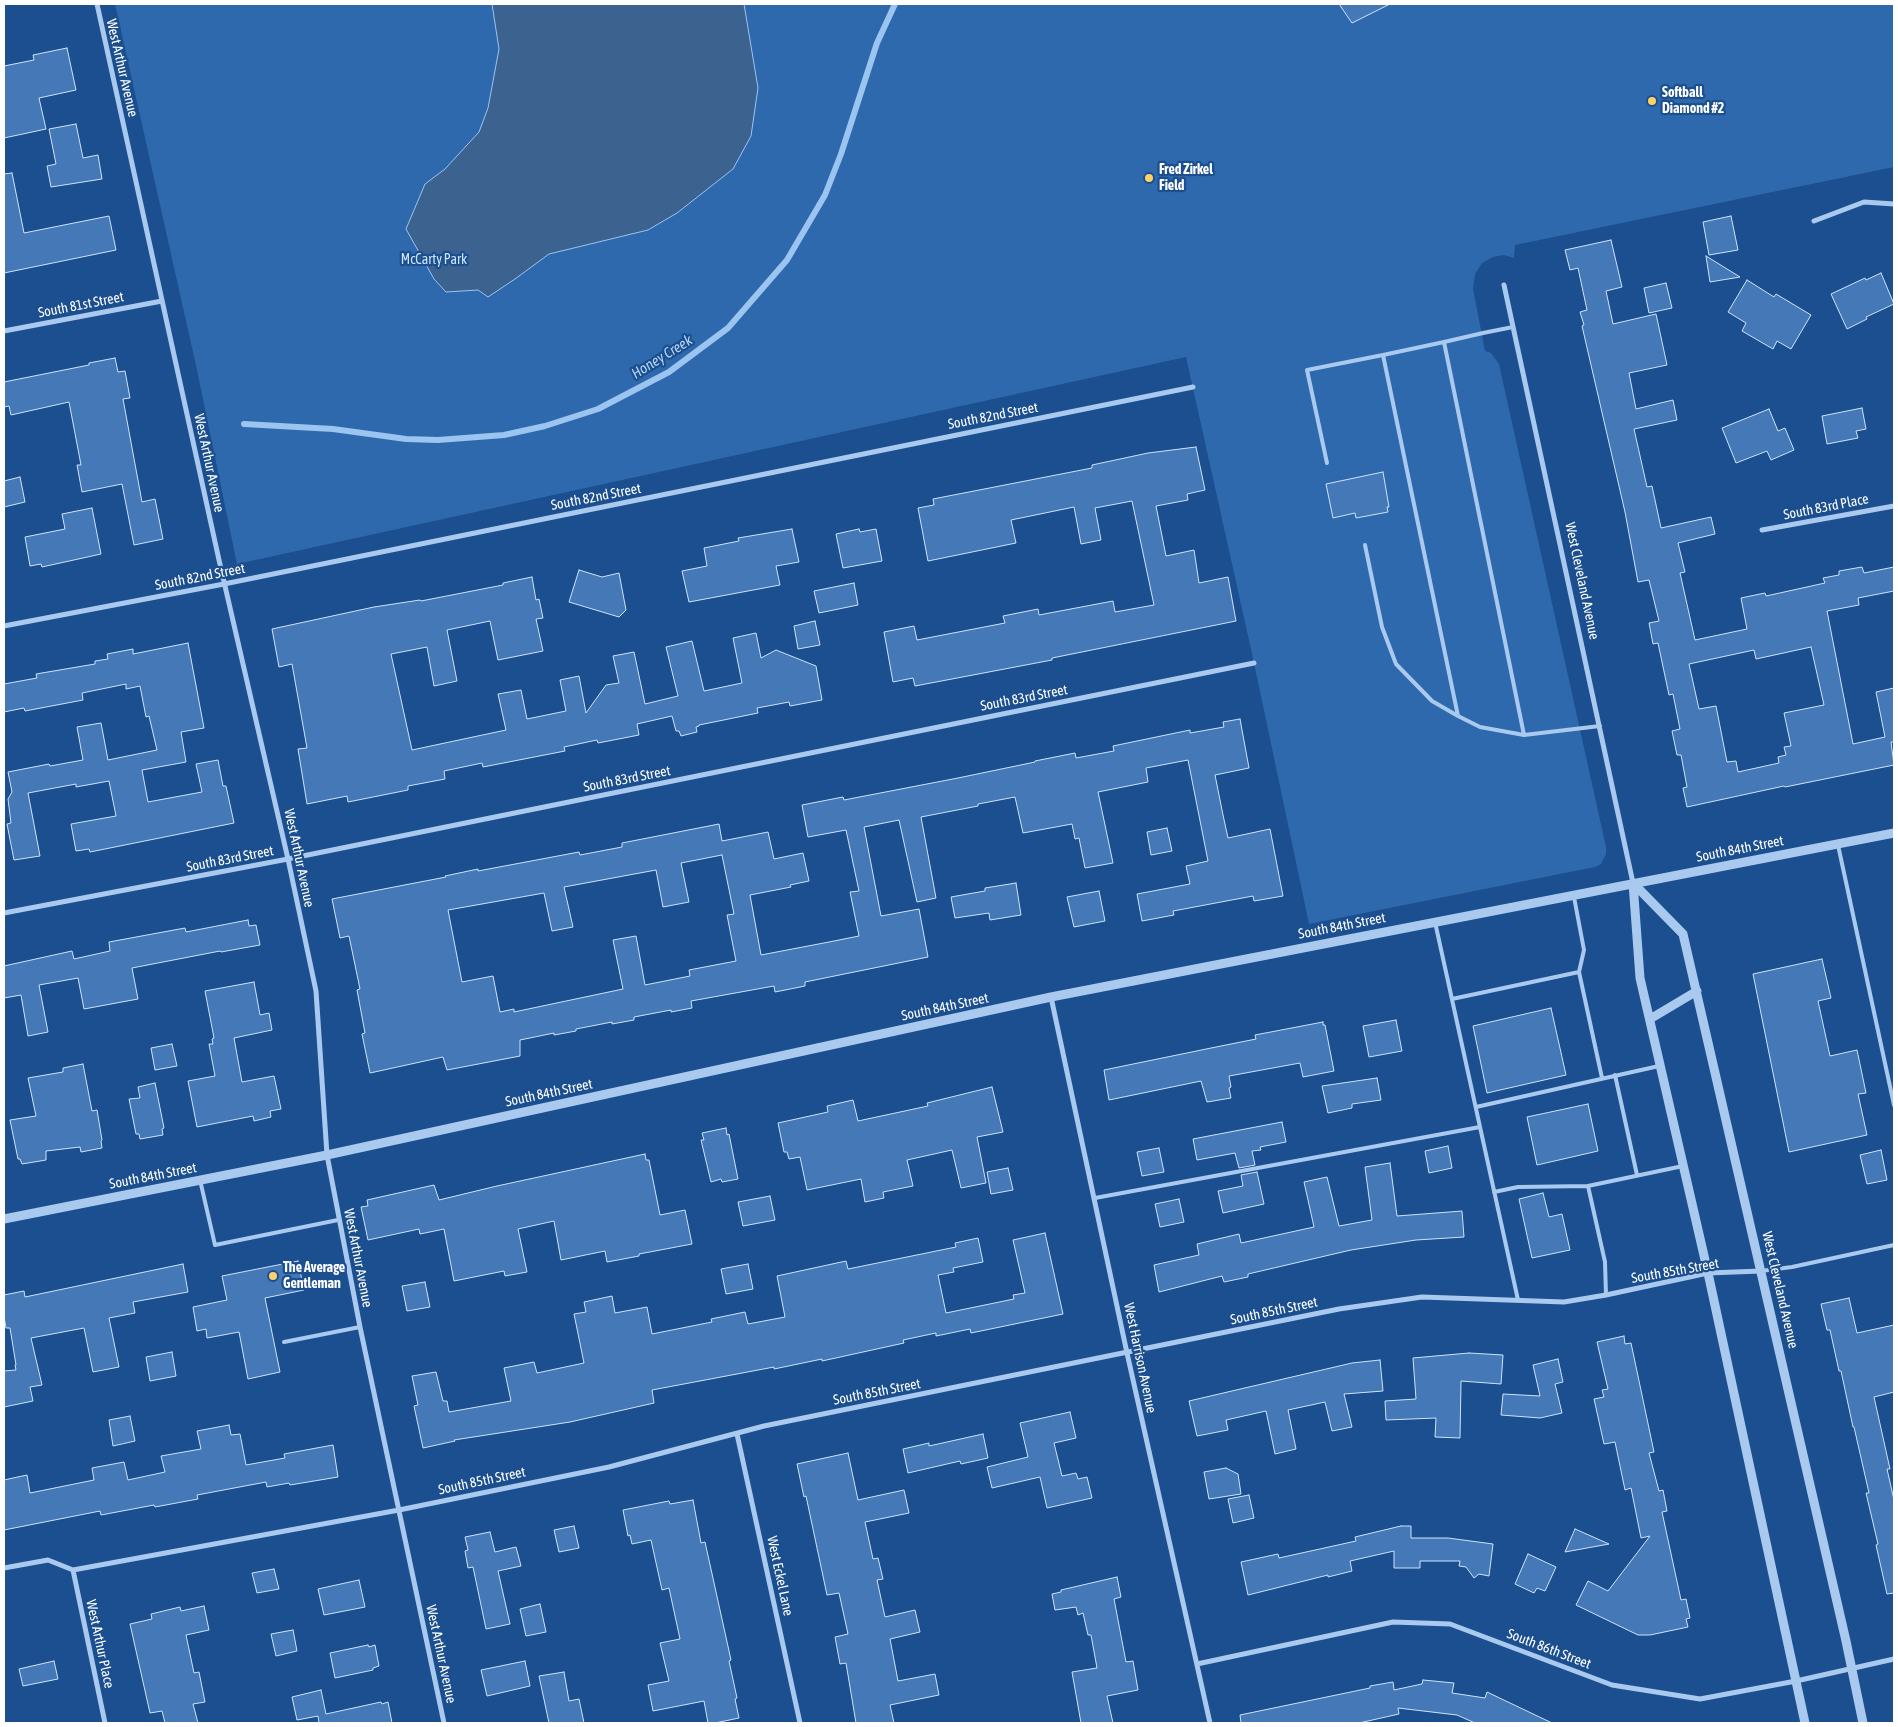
<!DOCTYPE html>
<style>
body{margin:0}
#map{position:relative;width:1898px;height:1727px;overflow:hidden;background:#1b4f8f;font-family:"Asap Condensed",sans-serif}
canvas{display:block}
.frame{position:absolute;inset:0;border:5px solid #fff;pointer-events:none}
</style>
<div id="map">
<canvas width="1898" height="1727"></canvas>
<div class="frame"></div>
</div>
<script>
const c = document.querySelector('canvas').getContext('2d');
c.lineJoin = 'round';
function fill(path, color) { c.fillStyle = color; c.fill(path, 'evenodd'); }
const poly = rows => new Path2D(rows.map(r => 'M' + r).join(''));
function trace(path, color, width, dash) { c.strokeStyle = color; c.lineWidth = width; c.lineCap = dash ? 'butt' : 'round'; c.setLineDash(dash || []); c.stroke(path); }
function drawText(font, color, halo, rows, align = 'center') {
  c.font = font + ' "Asap Condensed",sans-serif'; c.lineWidth = 4.5; c.setLineDash([]); c.textBaseline = 'middle'; c.strokeStyle = halo; c.fillStyle = color; for (const [text, x, y, turn = 0] of rows) {
    c.save(); c.translate(x, y); c.rotate((+turn || 0) * Math.PI / 180); c.textAlign = isNaN(turn) ? turn : align; if (halo) c.strokeText(text, 0, 0); c.fillText(text, 0, 0); c.restore();
  }
}
const green = poly([
 [115,4,1894,4,1894,167,1515,245,1514,258,1504,255,1493,257,1482,263,1475,274,1473,289,1485,351,1491,353,1499,364,1606,847,1606,854,1601,864,1595,867,1309,924,1254,663,1186,357,237,564,197,370]
]);
const water = poly([
 [492,4,744,4,758,88,751,136,733,169,677,213,648,230,549,254,515,279,488,297,478,290,446,292,434,279,406,229,425,184,445,169,479,132,488,108,499,49,492,4]
]);
const stream = poly([
 [244,424,333,429,406,439,438,440,504,435,545,426,598,409,669,372,728,328,787,260,825,195,841,154,877,43,895,4]
]);
const building = poly([
 [1339,4,1390,4,1352,23,1339,4],
 [67,48,76,90,39,98,46,129,4,138,4,66,34,60,33,55,67,48],
 [76,124,83,158,98,155,102,179,51,187,47,166,56,164,49,129,76,124],
 [12,173,24,233,109,216,116,250,4,273,4,174,12,173],
 [1731,216,1738,250,1709,255,1703,222,1731,216],
 [1611,240,1622,287,1606,291,1613,324,1656,314,1667,365,1629,373,1636,409,1673,400,1677,420,1634,429,1647,487,1652,486,1661,528,1711,517,1715,534,1678,543,1685,572,1680,573,1695,640,1747,629,1741,598,1765,593,1766,596,1825,583,1823,578,1839,575,1839,571,1862,567,1864,573,1894,567,1894,591,1858,598,1859,605,1827,611,1853,744,1885,737,1876,692,1894,688,1894,742,1891,742,1894,765,1785,787,1784,786,1687,807,1683,788,1687,787,1681,755,1677,755,1672,731,1680,729,1673,694,1669,695,1658,643,1653,644,1649,623,1659,621,1649,580,1638,582,1625,512,1582,326,1584,325,1580,312,1587,310,1578,268,1570,270,1565,250,1611,240],
 [1811,647,1824,705,1784,713,1791,746,1784,747,1786,755,1778,757,1779,763,1738,772,1736,761,1727,762,1716,706,1699,709,1689,664,1754,650,1756,659,1811,647],
 [1706,256,1740,277,1710,282,1706,256],
 [1881,273,1894,304,1866,317,1867,319,1847,329,1831,294,1865,278,1866,280,1881,273],
 [1747,280,1774,297,1776,294,1811,315,1791,349,1777,341,1773,349,1742,331,1746,323,1728,312,1747,280],
 [1666,283,1672,308,1649,313,1644,288,1666,283],
 [115,358,118,372,125,371,130,398,123,399,142,502,155,499,163,539,134,545,122,484,82,492,77,465,81,465,69,402,11,415,9,406,4,407,4,382,89,365,89,363,115,358],
 [1862,408,1866,429,1856,431,1858,438,1827,444,1822,416,1862,408],
 [1769,409,1778,431,1785,428,1794,450,1771,460,1767,451,1736,463,1722,428,1769,409],
 [1196,447,1205,490,1187,494,1188,500,1156,506,1166,556,1194,550,1199,583,1228,577,1236,621,1052,658,1052,660,915,686,913,678,893,682,884,632,914,626,917,640,1005,623,1003,616,1038,609,1039,615,1113,601,1115,612,1154,605,1132,501,1095,508,1101,540,1081,544,1074,507,1011,520,1016,543,928,561,918,508,934,505,933,499,1092,468,1092,465,1148,453,1196,447],
 [1383,472,1389,507,1387,507,1388,512,1356,518,1355,513,1333,518,1326,484,1383,472],
 [20,477,25,502,4,507,4,481,20,477],
 [92,508,101,554,42,567,41,564,30,566,25,537,65,529,62,514,92,508],
 [792,529,799,562,776,566,780,585,689,602,682,571,707,566,704,548,739,541,738,538,792,529],
 [859,529,860,532,876,529,882,561,843,568,836,534,859,529],
 [579,570,602,577,619,573,626,610,619,617,569,602,579,570],
 [532,577,536,600,539,599,543,618,536,619,543,651,498,660,490,621,447,630,457,681,434,686,427,647,391,654,412,750,506,730,498,694,521,690,527,719,566,711,560,680,579,676,586,713,606,685,619,683,613,656,634,652,645,704,678,696,666,647,692,641,704,691,742,683,733,638,756,633,761,658,776,650,816,666,822,700,790,706,789,702,757,708,758,713,699,725,699,726,696,727,697,732,681,736,679,731,676,731,672,716,637,724,639,735,598,743,597,740,564,747,565,751,483,767,482,763,444,771,445,779,408,786,408,790,348,802,347,796,307,804,298,749,307,748,292,664,279,667,272,629,374,607,420,600,421,601,503,585,503,583,532,577],
 [854,583,858,605,819,613,814,591,854,583],
 [815,621,820,645,798,649,794,626,815,621],
 [188,643,204,728,181,732,186,762,142,770,148,802,202,792,196,764,218,760,223,786,226,786,234,823,90,852,89,849,76,851,71,824,116,816,109,781,76,787,76,784,28,793,40,856,14,860,7,824,11,823,8,799,12,792,8,772,49,764,50,766,83,760,77,727,101,723,108,760,157,750,149,716,146,717,140,686,126,689,126,684,82,693,83,700,25,711,24,708,4,712,4,684,37,678,36,674,95,664,95,661,108,659,107,654,133,649,133,654,188,643],
 [1240,719,1249,768,1215,775,1223,815,1228,838,1270,829,1283,896,1254,901,1253,896,1173,911,1174,915,1142,921,1137,894,1190,884,1186,866,1208,861,1188,760,1146,768,1148,782,1098,792,1113,863,1085,868,1079,838,1075,839,1072,824,1023,833,1015,797,978,804,978,806,921,817,936,898,917,902,899,820,864,827,881,916,919,909,928,957,805,982,805,986,775,992,774,986,691,1001,692,1008,671,1012,671,1010,634,1017,634,1020,612,1024,612,1022,576,1029,576,1031,554,1035,554,1033,520,1040,520,1056,447,1070,443,1057,370,1073,362,1034,365,1033,357,990,360,989,349,936,340,938,332,899,446,877,445,876,478,869,478,871,579,852,580,855,622,847,622,843,719,824,722,841,768,832,774,859,803,853,809,881,790,885,791,887,750,895,761,955,829,942,859,936,850,892,859,891,846,830,808,837,802,805,843,797,844,800,958,778,1035,762,1035,761,1075,753,1076,758,1114,751,1113,746,1190,730,1190,733,1224,727,1223,722,1240,719],
 [722,855,734,914,727,915,736,961,689,970,690,976,645,985,636,936,613,940,623,989,514,1012,514,1009,500,1012,493,976,462,982,448,910,544,893,552,931,573,927,564,887,656,870,663,907,689,902,681,863,722,855],
 [1167,828,1172,851,1151,855,1147,832,1167,828],
 [1016,883,1021,915,990,920,989,913,955,918,951,897,985,891,985,888,1016,883],
 [1099,891,1105,921,1074,927,1067,897,1099,891],
 [248,920,249,926,256,925,260,945,221,952,220,951,132,968,138,999,84,1009,78,978,39,985,48,1032,28,1036,21,995,4,998,4,966,72,951,74,959,110,951,109,942,185,928,186,932,248,920],
 [1822,959,1831,998,1818,1001,1830,1056,1857,1050,1866,1093,1858,1094,1867,1135,1789,1152,1753,974,1822,959],
 [254,982,260,1015,269,1013,272,1030,234,1038,242,1082,274,1076,281,1109,270,1111,271,1117,254,1121,253,1116,197,1127,188,1081,215,1076,209,1044,213,1044,212,1039,214,1038,205,991,254,982],
 [1551,1008,1566,1075,1487,1093,1473,1026,1551,1008],
 [1396,1020,1402,1051,1369,1057,1363,1026,1396,1020],
 [1323,1022,1323,1025,1325,1025,1334,1071,1303,1077,1300,1063,1229,1076,1231,1087,1229,1088,1231,1098,1207,1102,1201,1081,1109,1100,1104,1070,1216,1047,1256,1039,1255,1035,1323,1022],
 [172,1044,177,1066,155,1070,151,1048,172,1044],
 [83,1064,92,1111,97,1110,102,1140,101,1141,102,1148,81,1152,80,1147,46,1151,46,1160,22,1164,20,1159,18,1159,10,1120,36,1116,28,1078,63,1072,63,1068,83,1064],
 [1377,1078,1381,1100,1352,1104,1352,1108,1328,1113,1322,1086,1377,1078],
 [155,1083,164,1128,162,1129,163,1135,140,1139,139,1134,136,1134,129,1099,140,1098,138,1087,155,1083],
 [992,1087,1003,1132,977,1137,986,1183,961,1188,952,1150,907,1160,913,1186,883,1192,884,1198,865,1202,861,1179,807,1190,800,1157,789,1159,787,1152,784,1152,778,1123,828,1112,827,1106,853,1100,858,1121,928,1106,927,1103,992,1087],
 [1588,1104,1598,1151,1537,1165,1527,1117,1588,1104],
 [1282,1122,1286,1142,1260,1147,1261,1150,1252,1151,1255,1165,1239,1168,1235,1153,1197,1160,1193,1139,1282,1122],
 [726,1128,727,1135,729,1134,738,1179,722,1182,721,1179,711,1182,701,1140,704,1140,702,1133,726,1128],
 [1448,1146,1452,1168,1429,1173,1425,1151,1448,1146],
 [1159,1148,1164,1172,1142,1176,1137,1152,1159,1148],
 [1881,1150,1887,1180,1867,1184,1860,1155,1881,1150],
 [645,1154,646,1160,649,1160,660,1215,685,1210,692,1244,639,1254,639,1256,607,1262,605,1251,561,1260,554,1221,518,1229,527,1272,505,1276,504,1271,454,1281,444,1229,420,1234,419,1229,368,1240,361,1207,368,1206,367,1200,434,1185,439,1200,497,1186,645,1154],
 [1390,1163,1397,1216,1462,1211,1464,1237,1416,1240,1351,1250,1248,1274,1248,1277,1224,1282,1222,1276,1159,1292,1154,1265,1199,1255,1197,1244,1239,1234,1241,1243,1314,1227,1304,1182,1327,1177,1339,1226,1372,1220,1365,1167,1390,1163],
 [1008,1168,1013,1190,991,1194,987,1172,1008,1168],
 [1257,1172,1264,1204,1223,1213,1218,1191,1243,1186,1241,1175,1257,1172],
 [1543,1193,1549,1217,1562,1214,1570,1250,1532,1258,1519,1199,1543,1193],
 [770,1196,775,1220,743,1226,738,1202,770,1196],
 [1179,1199,1184,1222,1160,1227,1155,1204,1179,1199],
 [1045,1233,1063,1314,971,1333,970,1329,936,1336,936,1333,903,1340,904,1343,822,1361,822,1359,774,1369,774,1367,652,1390,654,1403,570,1422,454,1440,455,1441,423,1448,414,1406,418,1405,412,1376,436,1372,443,1401,447,1401,449,1412,511,1401,504,1368,534,1362,537,1373,584,1363,574,1314,586,1312,584,1302,612,1296,615,1313,647,1307,652,1334,712,1322,711,1319,745,1312,748,1324,785,1317,777,1276,846,1261,848,1269,956,1247,955,1243,978,1238,983,1262,953,1268,954,1272,938,1275,946,1313,1014,1299,1013,1295,1025,1293,1013,1240,1045,1233],
 [298,1261,304,1290,265,1298,280,1372,248,1379,239,1332,207,1338,206,1329,197,1331,193,1307,227,1300,222,1276,298,1261],
 [183,1264,188,1292,133,1302,135,1313,109,1318,119,1367,93,1372,84,1328,31,1338,42,1385,30,1387,33,1401,4,1407,4,1371,16,1370,15,1365,16,1365,10,1328,6,1328,4,1317,4,1295,24,1291,25,1297,183,1264],
 [748,1264,753,1289,726,1294,721,1269,748,1264],
 [425,1282,430,1307,407,1311,402,1286,425,1282],
 [1849,1298,1857,1333,1894,1325,1894,1392,1874,1397,1890,1469,1887,1469,1894,1500,1894,1593,1887,1594,1876,1545,1878,1544,1866,1493,1869,1493,1854,1427,1853,1427,1841,1371,1839,1371,1830,1330,1827,1330,1821,1304,1849,1298],
 [1624,1336,1625,1344,1631,1343,1654,1452,1649,1453,1659,1491,1663,1490,1667,1511,1662,1512,1681,1600,1686,1599,1690,1618,1686,1619,1688,1627,1650,1635,1638,1635,1576,1605,1588,1581,1608,1591,1650,1536,1641,1538,1631,1488,1625,1490,1615,1442,1604,1444,1594,1399,1604,1397,1602,1390,1608,1389,1597,1342,1624,1336],
 [172,1352,176,1376,150,1381,146,1357,172,1352],
 [1469,1353,1503,1355,1501,1384,1461,1381,1460,1438,1435,1437,1436,1418,1386,1420,1385,1401,1416,1399,1413,1358,1469,1353],
 [1558,1359,1563,1382,1555,1384,1562,1413,1540,1418,1501,1415,1503,1394,1540,1396,1533,1365,1558,1359],
 [1380,1360,1383,1391,1344,1394,1352,1427,1332,1431,1325,1402,1288,1410,1296,1449,1275,1454,1266,1411,1226,1420,1228,1430,1197,1436,1189,1401,1352,1363,1380,1360],
 [1070,1412,1076,1438,1054,1443,1062,1476,1076,1473,1078,1479,1087,1477,1092,1498,1047,1508,1040,1477,992,1488,987,1467,1028,1457,1020,1423,1070,1412],
 [130,1416,135,1441,113,1446,109,1420,130,1416],
 [229,1425,231,1435,240,1434,246,1465,285,1458,284,1454,333,1445,338,1477,290,1485,289,1483,267,1487,266,1482,197,1495,198,1499,155,1507,154,1505,101,1515,100,1511,4,1530,4,1480,27,1475,30,1493,94,1480,92,1468,124,1462,128,1480,165,1472,161,1456,201,1449,197,1431,229,1425],
 [983,1434,988,1458,961,1464,960,1461,908,1473,903,1449,929,1443,929,1446,983,1434],
 [848,1453,858,1500,904,1490,909,1513,865,1522,873,1559,878,1558,883,1579,877,1580,885,1617,915,1610,920,1632,890,1639,898,1681,935,1674,939,1695,890,1705,894,1723,856,1723,846,1663,840,1664,835,1637,848,1634,839,1593,827,1595,806,1496,804,1497,797,1464,848,1453],
 [1226,1468,1238,1474,1241,1494,1209,1499,1204,1472,1226,1468],
 [1249,1495,1254,1518,1233,1523,1228,1499,1249,1495],
 [693,1500,701,1543,705,1542,731,1660,729,1661,737,1698,735,1699,739,1718,715,1723,708,1723,704,1701,653,1711,648,1685,669,1681,660,1643,680,1639,669,1588,662,1590,651,1540,632,1544,630,1535,628,1536,623,1510,669,1501,670,1504,693,1500],
 [574,1526,579,1548,559,1552,554,1530,574,1526],
 [1401,1526,1411,1526,1411,1538,1448,1538,1493,1544,1489,1576,1479,1574,1474,1578,1466,1567,1459,1566,1460,1561,1420,1561,1420,1568,1394,1568,1394,1551,1350,1561,1352,1571,1328,1577,1328,1575,1248,1595,1241,1562,1278,1554,1279,1558,1356,1541,1355,1537,1401,1526],
 [1575,1529,1609,1544,1565,1552,1575,1529],
 [490,1532,495,1552,516,1547,521,1566,498,1571,510,1624,486,1629,473,1567,468,1568,465,1551,468,1550,465,1537,490,1532],
 [1528,1554,1556,1567,1545,1591,1537,1588,1534,1593,1515,1584,1528,1554],
 [274,1569,279,1589,257,1593,252,1573,274,1569],
 [1117,1577,1121,1597,1114,1599,1126,1662,1133,1661,1138,1690,1107,1696,1113,1723,1081,1723,1072,1672,1097,1668,1091,1635,1088,1635,1083,1613,1078,1615,1076,1607,1055,1610,1052,1594,1061,1592,1061,1590,1117,1577],
 [359,1580,365,1607,324,1615,318,1589,359,1580],
 [540,1604,546,1632,526,1636,520,1609,540,1604],
 [204,1606,209,1630,186,1635,194,1673,199,1672,205,1702,193,1704,198,1723,165,1723,162,1711,150,1713,130,1624,152,1619,151,1614,180,1607,181,1611,204,1606],
 [293,1630,297,1651,276,1656,271,1634,293,1630],
 [368,1645,369,1647,375,1645,379,1666,373,1668,373,1670,335,1678,330,1653,368,1645],
 [54,1661,58,1679,23,1686,19,1669,54,1661],
 [525,1661,530,1686,487,1696,481,1670,525,1661],
 [564,1672,569,1701,579,1699,584,1723,549,1723,539,1676,564,1672],
 [1423,1680,1454,1683,1452,1693,1485,1698,1487,1692,1552,1723,1475,1723,1457,1715,1398,1708,1399,1714,1359,1723,1241,1723,1240,1715,1370,1688,1370,1686,1393,1682,1394,1690,1422,1684,1423,1680],
 [321,1690,326,1714,381,1702,382,1704,388,1702,392,1723,319,1723,318,1716,297,1720,292,1697,321,1690]
]);
const service = poly([
 [1444,342,1524,735,1480,727,1458,716,1383,355,1444,342,1483,333,1513,327],
 [1327,463,1307,370,1383,355],
 [1365,545,1382,627,1396,664,1432,701,1458,716],
 [1524,735,1600,726],
 [1838,845,1894,1105],
 [1574,897,1584,950,1579,972,1602,1078],
 [1435,922,1518,1300],
 [1452,999,1579,972],
 [1615,1075,1637,1175],
 [1476,1107,1659,1066],
 [200,1180,215,1245,338,1220],
 [1494,1192,1518,1187,1588,1186],
 [1095,1198,1480,1127],
 [1761,1271,1792,1267,1894,1245],
 [1606,1295,1605,1262,1588,1186,1683,1166],
 [284,1342,360,1327]
]);
const minor = poly([
 [97,4,219,560,288,859,316,991,327,1155,360,1327,444,1723],
 [1814,221,1864,202,1894,204],
 [1504,285,1633,883],
 [4,331,162,301],
 [1762,530,1894,506],
 [4,626,224,584,1193,387],
 [4,913,288,859,1254,663],
 [1051,997,1127,1353,1210,1723],
 [737,1434,800,1723],
 [4,1568,48,1560,73,1570,399,1510,609,1467,764,1426,1339,1309,1422,1297,1564,1302,1606,1295,1708,1273,1761,1271],
 [73,1570,105,1723],
 [1197,1664,1393,1622,1450,1624,1612,1685,1700,1699,1796,1681,1894,1659]
]);
const tertiary = poly([
 [1633,883,1683,934,1846,1641,1863,1723],
 [1633,883,1640,978,1708,1273,1805,1723],
 [1650,1019,1697,991],
 [4,1219,327,1155,1051,997,1894,833]
]);
const markers = [
 [1652,101,5,"#ffd166"],
 [1149,178,5,"#ffd166"],
 [273,1276,5,"#ffd166"]
];
const streetNames = [
 ["West Arthur Avenue",122,68,77],
 ["South 81st Street",81,305,-11],
 ["South 82nd Street",993,416,-11],
 ["West Arthur Avenue",209,463,78],
 ["South 82nd Street",596,497,-11],
 ["South 83rd Place",1826,507,-11],
 ["South 82nd Street",200,577,-11],
 ["West Cleveland Avenue",1582,581,78],
 ["South 83rd Street",1024,698,-11],
 ["South 83rd Street",627,779,-11],
 ["South 84th Street",1740,849,-11],
 ["West Arthur Avenue",299,858,78],
 ["South 83rd Street",230,859,-11],
 ["South 84th Street",1342,926,-11],
 ["South 84th Street",945,1007,-12],
 ["South 84th Street",549,1093,-12],
 ["South 84th Street",153,1176,-11],
 ["West Arthur Avenue",358,1258,79],
 ["South 85th Street",1675,1271,-10],
 ["West Cleveland Avenue",1780,1290,77],
 ["South 85th Street",1274,1311,-12],
 ["West Harrison Avenue",1140,1358,78],
 ["South 85th Street",877,1392,-11],
 ["South 85th Street",482,1481,-12],
 ["West Eckel Lane",780,1576,78],
 ["West Arthur Place",100,1644,78],
 ["South 86th Street",1549,1649,21],
 ["West Arthur Avenue",441,1654,78]
];
const poiNames = [
 ["Softball",1662,93],
 ["Diamond #2",1662,109],
 ["Fred Zirkel",1159,170],
 ["Field",1159,186],
 ["The Average",283,1268],
 ["Gentleman",283,1284]
];
const parkNames = [
 ["McCarty Park",434,260]
];
const waterNames = [
 ["Honey Creek",662,357,-32]
];
fill(green, '#2e69ad');
fill(water, '#3c6290');
trace(water, '#9cc4f0', 1);
trace(stream, '#9cc4f0', 6);
fill(building, '#4478b7');
trace(building, '#cfe3fa', 1);
trace(service, '#a9c9ee', 4);
trace(minor, '#a9c9ee', 5);
trace(tertiary, '#a9c9ee', 9);
for (const [x, y, r, color] of markers) { const dot = new Path2D(); dot.arc(x, y, r, 0, 2 * Math.PI); c.fillStyle = color; c.fill(dot); trace(dot, '#1b4f8f', 2); }
drawText('14px', '#fff', '#1b4f8f', streetNames);
drawText('bold 14px', '#fff', '#1b4f8f', poiNames, 'left');
drawText('14px', '#cfe3fa', '#1b4f8f', parkNames);
drawText('italic 15px', '#b5d3f5', '#1b4f8f', waterNames);
</script>
